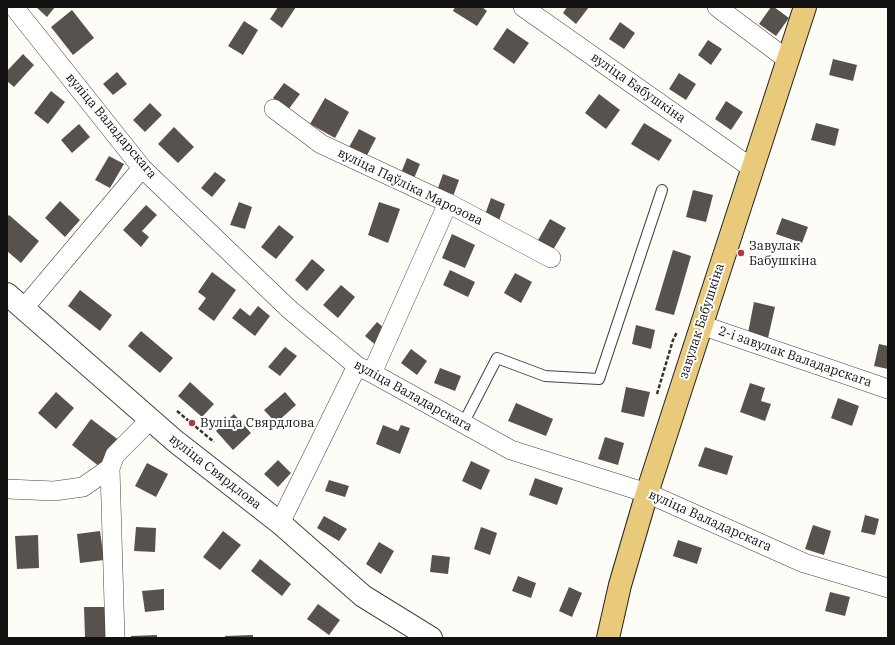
<!DOCTYPE html>
<meta charset="utf-8">
<style>
body{margin:0}
#map{position:relative;width:895px;height:645px;overflow:hidden;background:#fefcf6;font-family:"IBM Plex Serif",serif}
canvas{display:block}
.frame{position:absolute;inset:0;border:8px solid #111;pointer-events:none}
</style>
<div id="map">
<canvas width="895" height="645"></canvas>
<div class="frame"></div>
</div>
<script>
const c = document.querySelector('canvas').getContext('2d');
c.lineJoin = 'round';
function fill(path, color) { c.fillStyle = color; c.fill(path, 'evenodd'); }
const poly = rows => new Path2D(rows.map(r => 'M' + r).join(''));
function trace(path, color, width, dash) { c.strokeStyle = color; c.lineWidth = width; c.lineCap = dash ? 'butt' : 'round'; c.setLineDash(dash || []); c.stroke(path); }
function drawText(font, color, halo, rows, align = 'center') {
  c.font = font + ' "IBM Plex Serif",serif'; c.lineWidth = 4; c.setLineDash([]); c.textBaseline = 'middle'; c.strokeStyle = halo; c.fillStyle = color; for (const [text, x, y, turn = 0] of rows) {
    c.save(); c.translate(x, y); c.rotate((+turn || 0) * Math.PI / 180); c.textAlign = isNaN(turn) ? turn : align; if (halo) c.strokeText(text, 0, 0); c.fillText(text, 0, 0); c.restore();
  }
}
const building = poly([
 [36,7,55,7,47,17],
 [278,7,296,7,282,28,270,19],
 [455,7,482,7,487,11,477,26,453,11],
 [567,7,589,7,576,24,563,13],
 [771,7,774,7,789,18,776,36,759,24],
 [72,10,94,38,73,55,51,27],
 [244,21,258,30,243,55,228,46],
 [620,22,635,33,624,49,609,39],
 [507,28,529,43,514,64,493,49],
 [708,40,722,49,711,65,698,55],
 [23,54,34,65,14,87,7,81,7,71],
 [833,59,857,65,853,81,829,75],
 [117,72,127,84,113,95,103,84],
 [679,73,696,84,686,100,669,89],
 [284,83,300,94,288,110,273,98],
 [51,91,65,102,48,124,34,113],
 [599,94,620,110,606,129,585,113],
 [325,98,349,112,335,138,310,124],
 [726,101,743,112,731,130,715,119],
 [150,103,162,115,145,132,133,120],
 [644,123,672,140,659,161,631,144],
 [816,123,839,129,835,146,811,140],
 [79,124,90,137,72,153,61,140],
 [174,127,194,147,178,163,158,144],
 [359,129,376,138,365,159,348,149],
 [109,156,124,164,110,188,95,180],
 [407,158,420,164,412,183,399,178],
 [215,172,226,180,212,197,201,188],
 [443,174,459,180,451,202,435,196],
 [693,190,713,195,706,222,686,217],
 [491,198,505,204,496,229,482,223],
 [60,201,80,220,65,237,45,218],
 [239,202,252,207,245,229,230,225],
 [379,202,400,209,388,243,368,235],
 [146,205,157,215,142,231,149,237,141,247,123,230],
 [9,215,39,241,21,263,7,251,7,217],
 [782,218,808,227,802,243,776,234],
 [550,219,566,228,553,250,537,242],
 [279,225,294,237,276,259,261,247],
 [452,234,475,245,465,268,442,258],
 [673,250,691,256,674,315,655,310],
 [312,259,325,270,307,291,295,280],
 [450,270,475,282,468,297,443,285],
 [212,272,236,290,214,321,198,309,206,298,198,292],
 [515,273,532,282,521,303,504,293],
 [341,285,355,297,338,318,323,305],
 [80,290,112,315,100,331,68,306],
 [754,302,775,307,768,338,748,333],
 [258,306,270,316,255,336,232,318,240,308,250,316],
 [377,322,390,333,378,347,365,336],
 [636,325,655,330,651,349,632,344],
 [141,331,173,358,160,373,128,346],
 [879,344,888,346,888,369,874,366],
 [285,347,297,356,280,376,268,367],
 [411,349,427,361,417,375,401,363],
 [440,368,461,376,455,391,434,383],
 [190,382,214,404,202,417,178,396],
 [750,383,765,388,761,401,771,404,765,421,740,412],
 [626,387,650,392,644,417,621,412],
 [56,392,74,408,56,429,38,413],
 [285,392,296,405,276,423,264,410],
 [838,398,859,406,852,426,831,418],
 [516,403,553,419,546,436,508,421],
 [234,414,251,433,233,450,216,431],
 [91,419,120,441,100,467,72,445],
 [383,425,398,431,401,425,410,428,400,454,376,444],
 [605,437,624,443,618,465,598,459],
 [705,447,733,456,727,475,698,466],
 [278,460,291,473,278,487,264,474],
 [471,461,490,470,481,490,462,481],
 [147,463,168,474,156,497,135,486],
 [535,478,563,488,557,505,529,495],
 [329,480,349,486,345,497,325,491],
 [865,515,879,519,875,535,861,532],
 [324,516,347,529,339,541,317,528],
 [813,525,831,531,824,555,805,549],
 [136,527,156,528,155,552,134,551],
 [481,527,497,533,490,555,474,549],
 [100,531,104,560,80,563,77,534],
 [223,531,241,545,220,570,203,557],
 [38,535,39,568,17,569,15,536],
 [678,540,702,548,697,564,673,556],
 [379,542,394,551,381,574,366,564],
 [432,555,450,557,448,574,430,572],
 [260,559,291,584,282,596,251,571],
 [518,576,536,583,531,598,512,591],
 [569,587,582,593,572,617,559,611],
 [164,589,164,610,145,612,142,591],
 [830,592,850,597,845,616,825,611],
 [318,604,340,620,329,635,307,619],
 [84,607,108,607,108,637,85,638],
 [157,635,157,638,131,638,131,636],
 [253,635,253,638,225,638,225,636]
]);
const path = poly([
 [657,394,673,340,677,332],
 [177,411,214,442]
]);
const service = poly([
 [463,424,497,358,545,376,599,379,662,190]
]);
const minor = poly([
 [14,7,142,168,289,309,357,366,372,373,511,450,647,493,804,563,888,588],
 [523,7,753,169],
 [717,7,788,60],
 [274,109,321,144,448,203,551,258],
 [24,308,142,168],
 [701,325,888,389],
 [372,373,448,203],
 [7,489,54,491,83,487,110,468],
 [280,523,357,366],
 [115,638,110,468,115,455,150,420]
]);
const tertiary = poly([
 [7,294,175,441,280,523,363,596,431,638]
]);
const primary = poly([
 [608,638,620,585,647,493,805,7]
]);
const markers = [
 [741,253,4,"#b23842"],
 [192,423,4,"#b23842"]
];
const streetNames = [
 ["вуліца Бабушкіна",638,88,35],
 ["вуліца Валадарскага",111,126,50],
 ["вуліца Паўліка Марозова",410,187,26],
 ["завулак Бабушкіна",702,321,-72],
 ["2-і завулак Валадарскага",795,357,19],
 ["вуліца Валадарскага",413,396,29],
 ["вуліца Свярдлова",215,472,38],
 ["вуліца Валадарскага",710,521,24]
];
const poiNames = [
 ["Завулак",749,246],
 ["Бабушкіна",749,261],
 ["Вуліца Свярдлова",200,423]
];
fill(building, '#58524f');
trace(service, '#444', 12);
trace(minor, '#444', 20);
trace(tertiary, '#444', 24);
trace(primary, '#222', 24);
trace(path, '#333', 2.5, [4, 2]);
trace(service, '#fff', 10);
trace(minor, '#fff', 19);
trace(tertiary, '#fff', 22);
trace(primary, '#e9ca7b', 22);
for (const [x, y, r, color] of markers) { const dot = new Path2D(); dot.arc(x, y, r, 0, 2 * Math.PI); c.fillStyle = color; c.fill(dot); trace(dot, '#fff', 1.5); }
drawText('13px', '#111', '#fff', streetNames);
drawText('13px', '#111', '#fff', poiNames, 'left');
</script>
